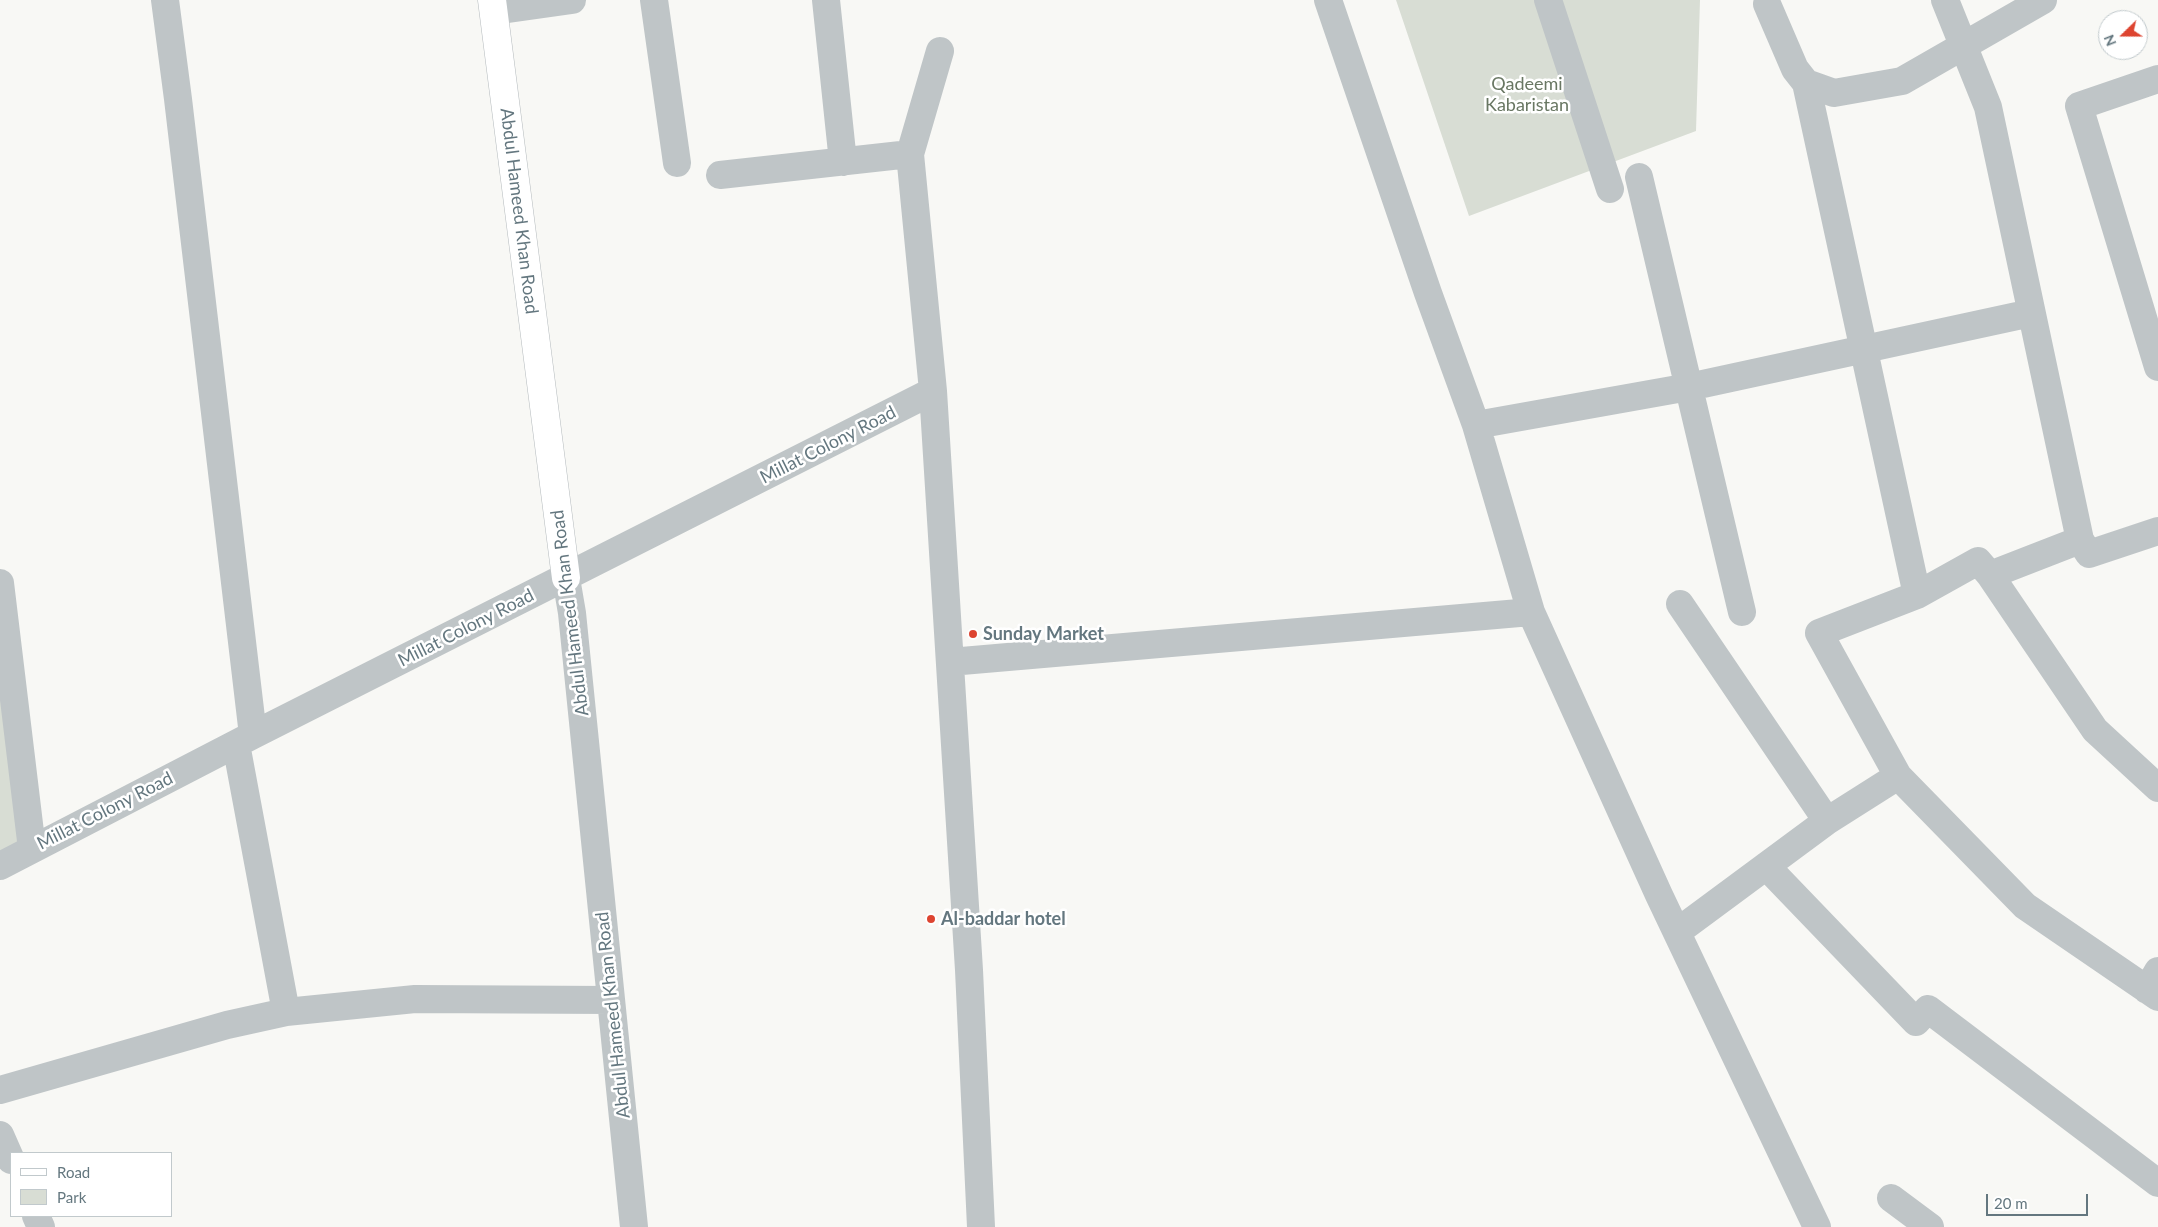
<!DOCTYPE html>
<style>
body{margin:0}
#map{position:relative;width:2158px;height:1227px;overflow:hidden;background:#f8f8f5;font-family:Lato,sans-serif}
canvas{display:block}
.legend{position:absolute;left:10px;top:1152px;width:162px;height:65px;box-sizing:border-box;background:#fff;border:1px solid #c1c9cc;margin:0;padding:6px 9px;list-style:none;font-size:15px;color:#64777f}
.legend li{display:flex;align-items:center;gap:10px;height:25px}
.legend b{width:25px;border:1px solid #c1c9cc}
.north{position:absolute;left:2098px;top:10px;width:50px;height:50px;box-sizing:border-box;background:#fff;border:1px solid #c1c9cc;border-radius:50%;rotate:248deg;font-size:14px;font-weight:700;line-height:20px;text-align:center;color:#64777f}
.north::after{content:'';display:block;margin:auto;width:18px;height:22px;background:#dd4430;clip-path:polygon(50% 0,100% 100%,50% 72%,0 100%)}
.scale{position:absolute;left:1986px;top:1194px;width:102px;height:22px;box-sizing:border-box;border:2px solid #64777f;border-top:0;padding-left:6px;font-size:15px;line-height:18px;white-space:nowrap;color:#64777f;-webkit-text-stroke:4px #fff;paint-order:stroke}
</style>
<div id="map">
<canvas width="2158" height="1227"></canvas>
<ul class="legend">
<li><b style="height:6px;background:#fff"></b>Road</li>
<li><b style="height:14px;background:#d8ddd4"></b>Park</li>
</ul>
<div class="north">N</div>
<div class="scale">20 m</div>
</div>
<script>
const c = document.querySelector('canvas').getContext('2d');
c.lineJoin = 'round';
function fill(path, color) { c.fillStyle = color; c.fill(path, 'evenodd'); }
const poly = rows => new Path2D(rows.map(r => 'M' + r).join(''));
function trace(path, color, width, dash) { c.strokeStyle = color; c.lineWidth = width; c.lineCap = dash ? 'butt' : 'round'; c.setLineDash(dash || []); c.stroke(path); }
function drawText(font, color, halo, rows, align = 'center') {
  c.font = font + ' Lato,sans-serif'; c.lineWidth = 5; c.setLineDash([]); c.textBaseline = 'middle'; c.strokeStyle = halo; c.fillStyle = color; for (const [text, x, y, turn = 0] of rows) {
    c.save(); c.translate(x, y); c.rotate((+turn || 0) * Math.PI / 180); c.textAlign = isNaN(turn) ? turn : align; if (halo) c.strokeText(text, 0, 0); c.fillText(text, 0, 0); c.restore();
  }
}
const green = poly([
 [1396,0,1700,0,1696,131,1469,216],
 [0,583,32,849,0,866]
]);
const minor = poly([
 [165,0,178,99,253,735],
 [654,0,677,163],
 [826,0,843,162],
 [1548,0,1610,189],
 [1945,0,1988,107,2080,540,1990,575],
 [1767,4,1795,69,1806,83,1834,93,1902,81,2043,0],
 [494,11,572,0],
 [940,51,910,154,933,391,969,970,981,1227],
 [2158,79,2079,106,2158,367],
 [1806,83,1917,595],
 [720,175,910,154],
 [1639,177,1742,612],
 [1476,425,1689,387,2031,313],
 [2080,540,2089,554,2158,531],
 [566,578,572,613,634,1227],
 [0,583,32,849],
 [1680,604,1827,821],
 [1531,612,1659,895,1817,1227],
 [950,662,1531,612,1476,425,1428,293,1328,0],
 [236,744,286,1012],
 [2158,788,2095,730,1990,575,1978,561,1917,595,1819,633,1898,776,2025,906,2158,997],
 [0,866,253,735,933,391],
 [1766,866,1916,1022,1928,1009,2158,1183],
 [1677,932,1827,821,1898,776],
 [2147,990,2158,971],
 [0,1090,227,1025,286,1012,415,999,611,1000],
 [0,1135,11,1160],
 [1891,1198,1930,1227],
 [36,1216,41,1227]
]);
const major = poly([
 [492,0,566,578]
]);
const markers = [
 [973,634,5,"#dd4430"],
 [931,919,5,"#dd4430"]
];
const parkNames = [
 ["Qadeemi",1527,84],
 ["Kabaristan",1527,105]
];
const streetNames = [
 ["Abdul Hameed Khan Road",519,211,83],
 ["Millat Colony Road",828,445,-27],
 ["Abdul Hameed Khan Road",570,613,-97],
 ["Millat Colony Road",466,628,-27],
 ["Millat Colony Road",105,811,-27],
 ["Abdul Hameed Khan Road",613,1015,-96]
];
const poiNames = [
 ["Sunday Market",983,634],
 ["Al-baddar hotel",941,919]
];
fill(green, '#d8ddd4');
trace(major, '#b3b9bc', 29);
trace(minor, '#bfc5c7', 28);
trace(major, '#fff', 28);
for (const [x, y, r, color] of markers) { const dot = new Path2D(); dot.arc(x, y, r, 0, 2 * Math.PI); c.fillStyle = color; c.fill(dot); trace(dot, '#fff', 2); }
drawText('18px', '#697763', '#fff', parkNames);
drawText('18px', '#64777f', '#fff', streetNames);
drawText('bold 18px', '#64777f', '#fff', poiNames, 'left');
</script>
